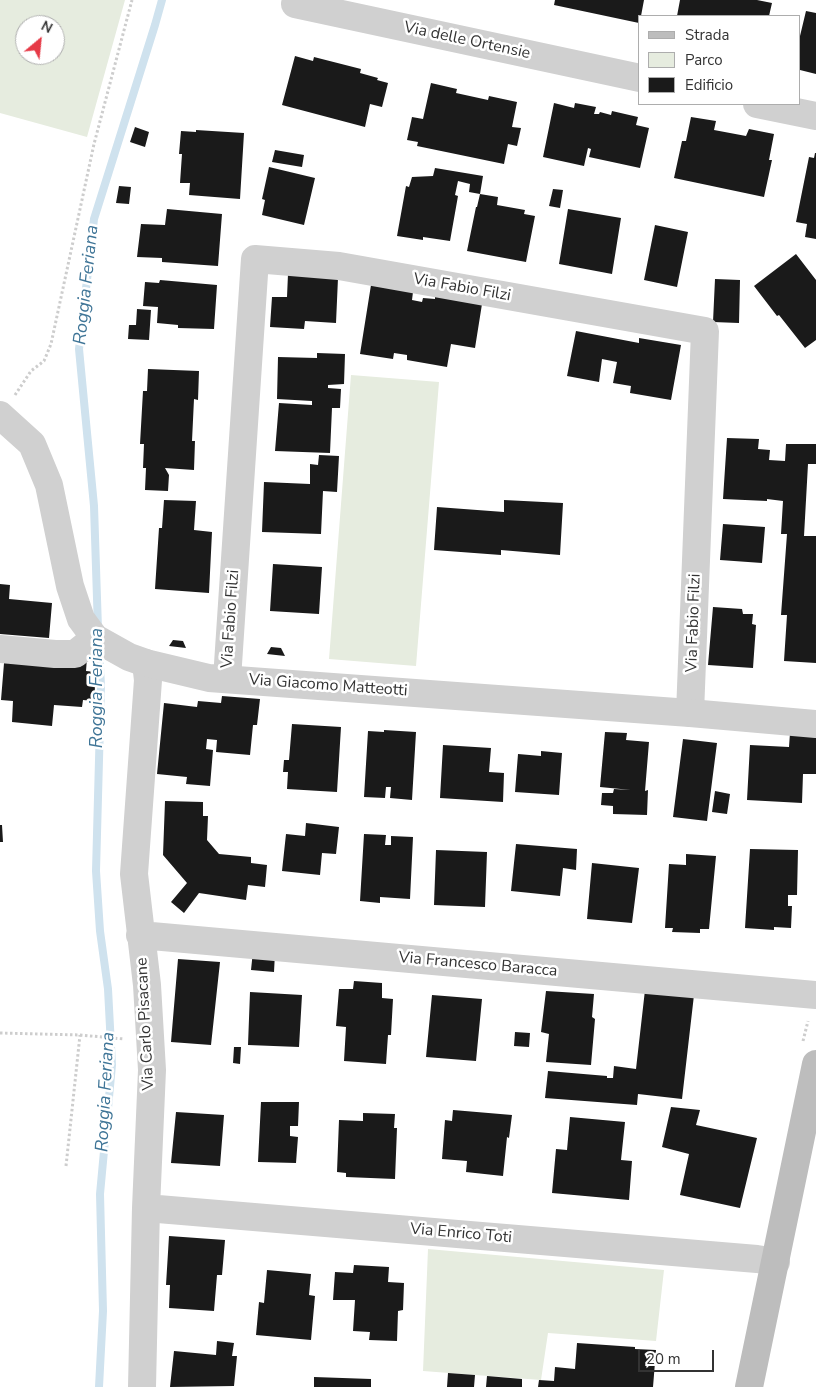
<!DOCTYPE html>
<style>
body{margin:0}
#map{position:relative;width:816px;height:1387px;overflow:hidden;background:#fff;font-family:"Nunito Sans",sans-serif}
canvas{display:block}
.legend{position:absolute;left:638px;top:15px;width:162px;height:90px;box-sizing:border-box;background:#fff;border:1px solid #adadad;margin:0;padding:6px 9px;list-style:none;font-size:15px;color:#333}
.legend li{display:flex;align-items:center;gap:10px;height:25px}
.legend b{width:25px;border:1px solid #adadad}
.north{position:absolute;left:15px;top:15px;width:50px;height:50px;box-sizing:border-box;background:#fff;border:1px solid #adadad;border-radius:50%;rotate:28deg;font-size:14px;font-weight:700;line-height:20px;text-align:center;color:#333}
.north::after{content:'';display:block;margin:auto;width:18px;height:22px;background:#e63946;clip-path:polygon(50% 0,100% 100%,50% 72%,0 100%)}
.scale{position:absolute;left:638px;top:1350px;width:76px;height:22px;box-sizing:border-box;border:2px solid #333;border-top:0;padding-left:6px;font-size:15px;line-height:18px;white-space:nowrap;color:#333;-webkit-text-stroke:4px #fff;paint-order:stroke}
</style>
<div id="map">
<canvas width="816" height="1387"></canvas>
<ul class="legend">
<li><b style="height:6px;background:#bdbdbd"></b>Strada</li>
<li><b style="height:14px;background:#e6ecdf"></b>Parco</li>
<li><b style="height:14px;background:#1a1a1a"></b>Edificio</li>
</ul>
<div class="north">N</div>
<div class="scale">20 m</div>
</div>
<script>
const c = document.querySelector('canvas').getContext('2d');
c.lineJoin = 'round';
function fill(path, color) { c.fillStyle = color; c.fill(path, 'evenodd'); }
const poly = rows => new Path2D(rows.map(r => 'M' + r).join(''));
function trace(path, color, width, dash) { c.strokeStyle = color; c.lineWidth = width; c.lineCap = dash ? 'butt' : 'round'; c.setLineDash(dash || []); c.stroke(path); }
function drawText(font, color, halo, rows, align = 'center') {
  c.font = font + ' "Nunito Sans",sans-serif'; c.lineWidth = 5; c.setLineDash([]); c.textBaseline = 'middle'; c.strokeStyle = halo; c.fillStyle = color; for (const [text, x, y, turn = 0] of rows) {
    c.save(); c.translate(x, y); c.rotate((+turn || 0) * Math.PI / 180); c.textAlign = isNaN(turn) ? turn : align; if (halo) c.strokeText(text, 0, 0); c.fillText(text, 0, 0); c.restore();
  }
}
const green = poly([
 [0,0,125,0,87,137,0,113],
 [25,25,55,25,55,55,25,55],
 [351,375,439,382,416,666,329,659],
 [428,1249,664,1270,656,1341,548,1333,541,1380,423,1371]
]);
const stream = poly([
 [98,629,94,506,79,349,94,219,155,25,162,0],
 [99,648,101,686,96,871,100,931,108,989,112,1065,100,1194,103,1311,99,1387]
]);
const building = poly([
 [555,0,644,0,641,16,640,16,639,23,554,5],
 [680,0,757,0,772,3,769,16,677,16],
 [806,11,816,13,816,74,800,70,800,36],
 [295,56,313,61,314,57,361,69,360,73,378,78,377,80,388,83,382,107,370,104,365,127,282,105],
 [431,83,457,89,456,93,488,100,489,96,517,102,512,127,521,128,517,146,508,144,504,164,417,146,418,142,407,140,412,117,423,119],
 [554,103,574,108,575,103,596,107,594,114,599,114,600,112,611,115,612,111,638,117,636,125,649,128,640,168,589,157,591,149,588,148,584,166,543,157],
 [691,117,716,121,714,130,746,136,749,129,774,134,769,160,772,160,764,197,674,178,682,141,686,141],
 [135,127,149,132,145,147,130,142],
 [196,130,244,133,240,199,189,195,190,183,180,183,182,154,179,154,181,131,196,132],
 [275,150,304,155,302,167,272,162],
 [815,153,816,153,816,239,805,237,807,224,796,222,809,157,814,158],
 [269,167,315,178,304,225,262,215,265,200,262,199],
 [435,168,483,176,480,194,469,192,470,184,458,181,455,195,458,196,450,241,423,237,423,240,397,236,406,186,409,187,412,177,433,176],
 [119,186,131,187,129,204,116,203],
 [553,189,563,190,560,208,549,206],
 [480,194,498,197,497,205,525,210,524,214,535,216,526,262,467,251,476,207,477,207],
 [167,209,222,214,218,266,162,262,162,258,137,257,141,224,165,225],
 [568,209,621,218,612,274,559,264],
 [655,225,688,232,677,287,644,280],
 [796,254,816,280,816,340,805,348,779,315,777,316,754,286],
 [288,274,338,278,336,323,305,321,304,329,270,327,272,297,287,297],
 [715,279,740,280,739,323,713,322],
 [160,280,217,285,214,329,178,328,178,325,157,323,158,307,143,306,145,282,159,283],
 [371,285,413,292,412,300,422,302,423,298,435,299,435,296,482,304,475,348,451,344,447,367,407,360,407,355,394,353,393,359,360,354],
 [137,309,151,310,149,340,128,339,129,325,136,325],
 [576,331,639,343,639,338,681,345,671,400,630,393,631,386,613,383,617,362,602,359,599,382,567,376],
 [317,353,345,354,344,384,328,385,328,388,341,389,340,408,332,408,330,453,275,451,279,403,312,405,312,401,277,399,278,357,317,358],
 [148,369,199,371,198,400,194,399,192,441,195,441,194,470,165,468,169,475,168,491,145,490,146,468,143,468,144,444,140,444,143,391,147,391],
 [727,438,759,439,758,449,770,450,769,460,785,461,786,444,816,444,816,464,808,464,804,536,816,536,816,663,784,661,787,615,781,615,787,534,781,534,783,501,767,499,767,501,723,499],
 [319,455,339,456,337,492,323,491,321,534,262,532,264,482,310,484,310,464,318,465],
 [164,500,196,501,194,530,212,532,209,593,155,589,159,528,162,528],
 [504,500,563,503,560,555,501,550,501,555,434,550,437,507,504,512],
 [723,524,765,527,762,563,720,560],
 [273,564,322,567,319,614,270,611],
 [0,584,10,585,9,599,52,603,49,638,0,634],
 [713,607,742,609,743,614,753,614,752,624,756,625,753,668,708,665],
 [173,640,183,641,186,648,169,646],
 [271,647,281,648,285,656,267,654],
 [5,651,87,658,86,671,96,672,94,701,83,700,82,707,54,705,52,726,12,722,13,701,1,700],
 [222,696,260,699,257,725,253,725,250,755,216,752,217,740,207,739,206,749,213,750,210,786,186,784,187,777,157,774,164,703,197,707,198,701,221,703],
 [292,724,341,727,337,792,287,789,288,772,283,772,284,760,289,760],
 [384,730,416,732,412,800,390,798,391,787,386,787,385,798,364,797,368,731,384,732],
 [605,732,627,733,626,740,649,742,645,791,648,790,647,815,613,814,613,806,601,805,602,793,613,793,614,789,631,790,600,787],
 [790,733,816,734,816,774,803,774,802,803,747,800,750,745,789,747],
 [683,739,717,743,707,821,673,817],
 [443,745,491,748,489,772,504,773,503,802,440,798],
 [541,751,562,753,559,795,515,792,518,754,541,756],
 [715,791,730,794,727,814,712,812],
 [165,801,203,802,203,816,208,816,207,840,219,854,251,857,251,863,267,865,265,887,248,885,246,900,199,893,184,913,171,902,187,883,163,855],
 [306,823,339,827,336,854,322,853,320,875,282,871,286,834,305,836],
 [0,825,2,825,3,842,0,842],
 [364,834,386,835,385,845,391,845,391,836,413,837,410,899,380,897,380,903,360,901],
 [516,844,577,849,576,870,563,868,560,896,511,891],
 [750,849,798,850,797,895,788,895,788,906,792,906,791,928,774,927,774,930,745,928],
 [436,850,487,852,485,907,434,905],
 [686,854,716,856,709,929,700,929,700,933,672,932,673,928,665,928,669,864,686,865],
 [592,863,639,868,632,923,587,919],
 [253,951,275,953,274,972,251,970],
 [178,959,220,962,211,1045,171,1042],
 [354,981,382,983,382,998,393,999,391,1035,388,1035,386,1064,344,1061,346,1027,336,1026,339,989,353,989],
 [645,990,694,995,682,1099,638,1094,637,1105,545,1098,548,1071,607,1076,607,1078,613,1078,614,1066,636,1069],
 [546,991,594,994,592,1017,595,1019,591,1065,546,1062,549,1034,541,1032],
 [250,992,302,995,299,1047,248,1045],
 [432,995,482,999,476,1061,426,1057],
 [515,1032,530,1033,529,1047,514,1046],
 [234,1047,241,1047,240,1064,233,1063],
 [261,1102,299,1102,298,1126,290,1126,290,1136,298,1137,296,1163,258,1162],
 [671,1107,700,1110,696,1125,757,1138,740,1208,680,1195,689,1154,662,1147],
 [453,1110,512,1115,509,1138,507,1137,503,1176,466,1172,467,1161,442,1159,445,1120,452,1121],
 [176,1112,224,1115,220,1166,171,1163],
 [363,1113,395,1114,394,1128,397,1128,395,1179,346,1177,346,1173,337,1172,339,1120,363,1121],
 [570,1117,625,1122,621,1160,632,1161,629,1200,552,1193,556,1149,567,1150],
 [169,1236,225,1240,222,1275,217,1275,214,1311,169,1308,170,1285,166,1285],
 [354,1265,389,1267,388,1282,404,1283,403,1310,398,1311,397,1341,369,1340,370,1332,353,1331,355,1300,333,1300,335,1272,353,1273],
 [267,1270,311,1274,309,1295,315,1296,311,1340,256,1335,259,1302,264,1303],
 [217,1341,234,1343,232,1356,237,1356,234,1386,170,1387,174,1351,216,1355],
 [577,1343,635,1347,635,1349,656,1350,653,1387,538,1387,539,1380,554,1381,555,1367,575,1369],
 [448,1373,475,1375,474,1387,447,1387],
 [487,1376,522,1379,522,1387,486,1387],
 [314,1377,371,1379,371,1387,314,1387]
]);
const path = poly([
 [15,395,31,371,44,361,51,344,94,144,132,0],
 [0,1033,80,1035,124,1039],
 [803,1041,808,1021],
 [66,1166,80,1035]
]);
const minor = poly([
 [295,4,640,78],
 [757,104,816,116],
 [0,649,55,654,75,654,95,638],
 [227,679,255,259,339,266,705,331,690,713],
 [140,935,816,995],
 [146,1208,757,1259,776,1262],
 [142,1387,146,1208,152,1070,147,985,134,874,148,680,146,663]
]);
const tertiary = poly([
 [0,415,32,444,49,485,70,586,81,619,95,638,129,657,146,663,209,678,690,713,816,724]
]);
const secondary = poly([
 [749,1387,816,1064]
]);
const streetNames = [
 ["Via delle Ortensie",467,41,12],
 ["Via Fabio Filzi",462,288,10],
 ["Via Fabio Filzi",231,619,-86],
 ["Via Fabio Filzi",694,623,-88],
 ["Via Giacomo Matteotti",328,686,4],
 ["Via Francesco Baracca",478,965,5],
 ["Via Carlo Pisacane",146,1024,-93],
 ["Via Enrico Toti",461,1234,5]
];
const waterNames = [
 ["Roggia Feriana",87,285,-84],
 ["Roggia Feriana",98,688,-90],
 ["Roggia Feriana",106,1092,-87]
];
fill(green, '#e6ecdf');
trace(stream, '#cfe2ee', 8);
fill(building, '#1a1a1a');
trace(path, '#cdcdcd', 3, [2.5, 2.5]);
trace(minor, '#d0d0d0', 28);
trace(tertiary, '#d0d0d0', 28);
trace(secondary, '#bdbdbd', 28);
drawText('16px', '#333', '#fff', streetNames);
drawText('italic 18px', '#3f7597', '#fff', waterNames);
</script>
